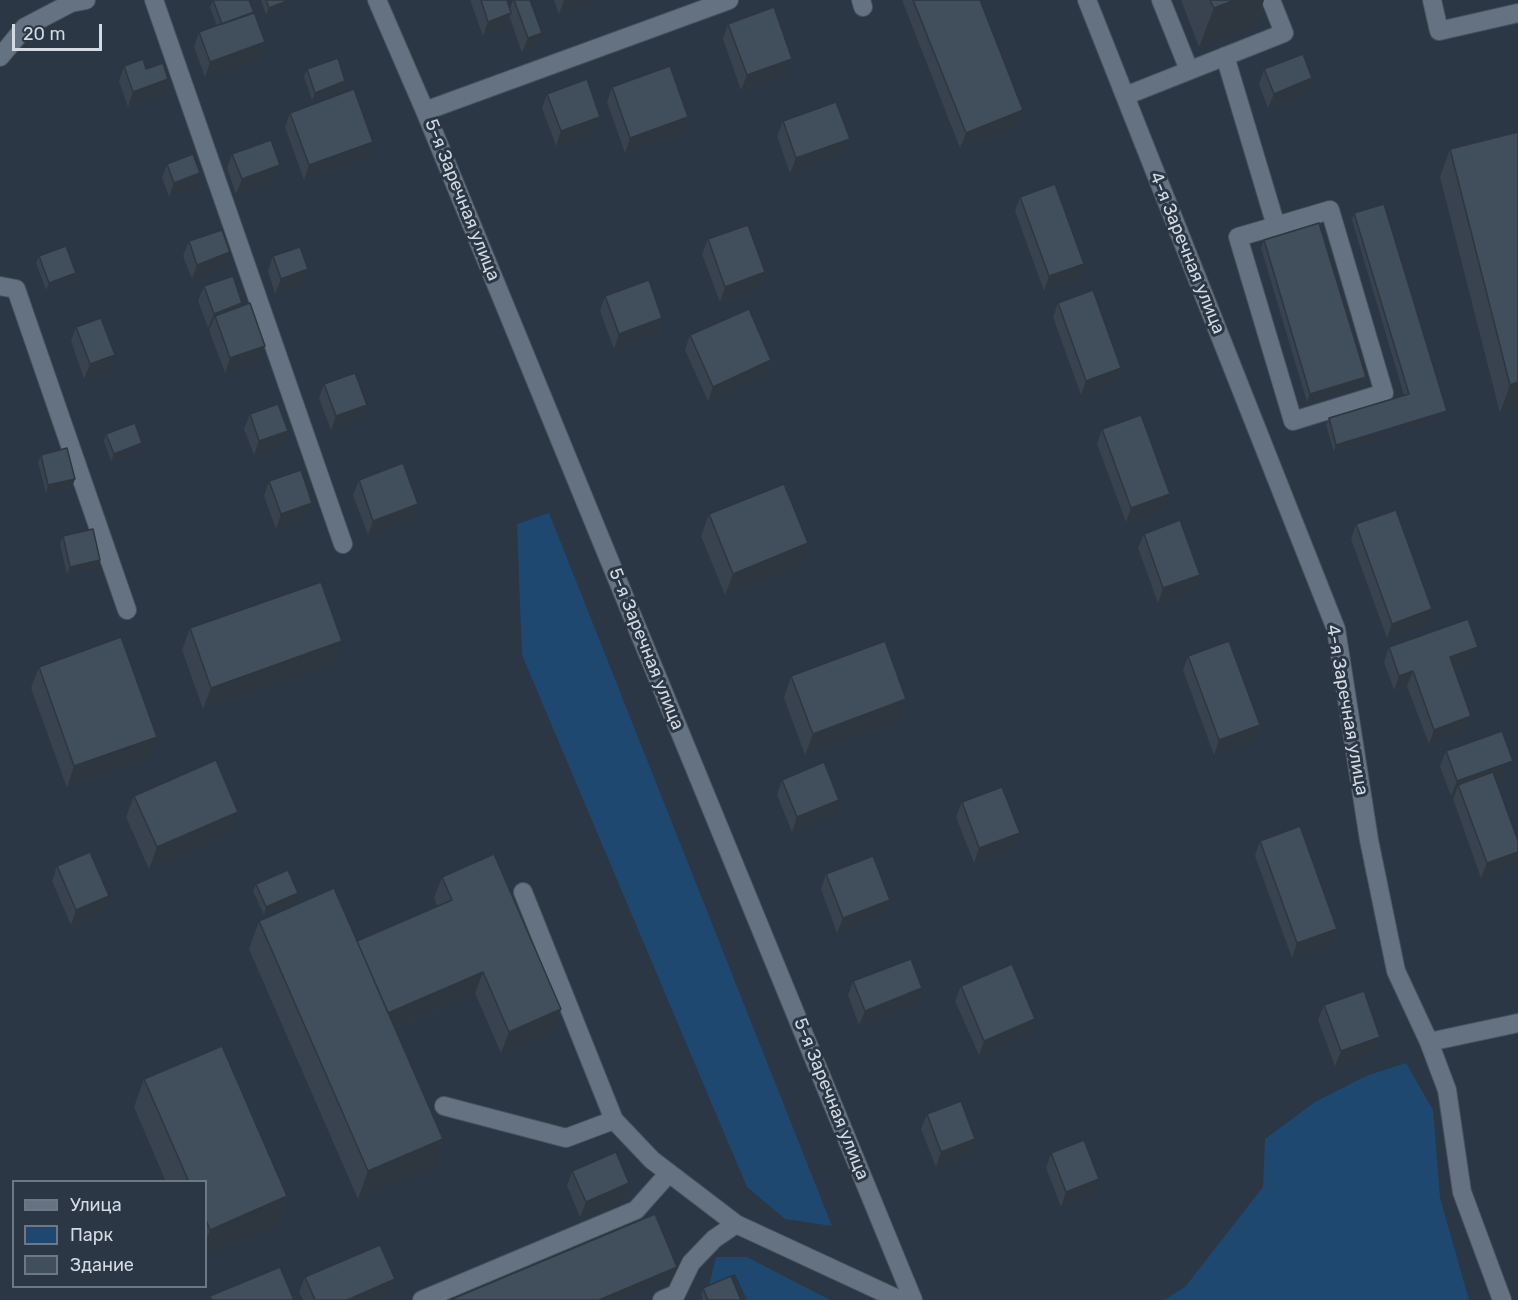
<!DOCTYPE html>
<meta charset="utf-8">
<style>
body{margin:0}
#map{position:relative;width:1518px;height:1300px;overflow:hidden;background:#2b3744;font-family:Rubik,sans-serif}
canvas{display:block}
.legend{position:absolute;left:12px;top:1180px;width:195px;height:108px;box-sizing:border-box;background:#2b3744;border:2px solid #6e7884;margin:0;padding:8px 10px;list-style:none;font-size:18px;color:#d3dae3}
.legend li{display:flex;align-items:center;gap:12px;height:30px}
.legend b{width:30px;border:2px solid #6e7884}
.scale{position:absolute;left:12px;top:24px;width:90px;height:27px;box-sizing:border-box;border:3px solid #d3dae3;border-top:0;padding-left:8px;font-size:18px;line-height:21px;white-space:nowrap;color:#d3dae3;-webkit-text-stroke:4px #2b3744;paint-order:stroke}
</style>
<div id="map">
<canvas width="1518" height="1300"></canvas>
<ul class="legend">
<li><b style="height:8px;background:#657281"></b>Улица</li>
<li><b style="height:16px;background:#1f4870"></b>Парк</li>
<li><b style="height:16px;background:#414e5c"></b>Здание</li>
</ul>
<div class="scale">20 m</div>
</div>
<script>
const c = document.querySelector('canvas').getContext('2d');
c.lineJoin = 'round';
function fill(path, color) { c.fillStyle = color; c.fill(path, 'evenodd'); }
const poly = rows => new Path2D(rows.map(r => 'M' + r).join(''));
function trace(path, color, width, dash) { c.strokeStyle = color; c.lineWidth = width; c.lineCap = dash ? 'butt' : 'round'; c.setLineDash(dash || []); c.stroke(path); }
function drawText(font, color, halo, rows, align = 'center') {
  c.font = font + ' Rubik,sans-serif'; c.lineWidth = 6; c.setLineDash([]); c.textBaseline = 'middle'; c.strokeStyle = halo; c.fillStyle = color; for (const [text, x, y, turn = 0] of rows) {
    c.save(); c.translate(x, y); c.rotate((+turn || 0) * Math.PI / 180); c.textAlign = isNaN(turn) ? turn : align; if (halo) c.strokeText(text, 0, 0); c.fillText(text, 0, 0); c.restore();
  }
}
const green = poly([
 [549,513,832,1226,785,1219,747,1187,522,655,517,524],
 [1406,1063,1433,1110,1440,1198,1469,1300,1164,1300,1185,1287,1263,1187,1265,1139,1315,1102,1366,1076],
 [716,1257,747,1257,830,1300,747,1300,735,1274,709,1285]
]);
const minor = poly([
 [154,0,343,544],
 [377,0,425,111,913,1300],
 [861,0,863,7],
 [1087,0,1336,629,1369,840,1396,971,1429,1042,1447,1090,1462,1192,1502,1300],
 [1161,0,1189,70],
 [1432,0,1439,31,1518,13],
 [1225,56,1276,226,1330,210,1384,393,1293,421,1238,237,1276,226],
 [0,57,25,27,71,3,86,0],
 [1125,96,1284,33,1271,0],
 [425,111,729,0],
 [0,286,16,289,127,610],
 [523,892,614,1120,652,1160,736,1224,900,1300],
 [1429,1042,1518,1023],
 [444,1106,566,1138,614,1120],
 [422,1300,636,1210,669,1173],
 [662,1300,676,1294,691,1263,714,1239,736,1224]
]);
const wall = poly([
 [213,0,260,57,205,77,194,47,199,32,217,26,210,7],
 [261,0,286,0,284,9,266,15],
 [470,0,507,0,510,9,513,0,530,0,537,48,522,53,510,18,506,28,483,36],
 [554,0,596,0,559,14],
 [902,0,980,0,1018,125,960,148],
 [1181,0,1264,0,1255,25,1199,47],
 [728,24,792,59,787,73,741,90,723,39],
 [124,66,146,69,163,94,128,107,119,81],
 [307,69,343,89,312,100,304,77],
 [1264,69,1307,93,1268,108,1259,84],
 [612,87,688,117,683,132,625,153,607,102],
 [547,94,600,117,595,132,556,146,542,108],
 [290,113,373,142,368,157,304,180,285,127],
 [783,121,844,153,790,173,777,136],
 [1518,132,1518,408,1500,413,1440,177,1450,149],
 [232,154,280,165,275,180,236,194,227,168],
 [167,164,195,188,169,197,162,178],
 [1020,197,1079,278,1044,291,1015,211],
 [1354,213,1444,419,1334,452,1326,425,1329,418,1404,395,1352,220],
 [708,239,765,272,760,287,720,302,702,254],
 [1264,240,1366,377,1363,385,1307,402,1261,248],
 [189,241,230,252,224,267,192,279,183,256],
 [39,256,76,273,74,280,46,290,36,263],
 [273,256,303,284,275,294,268,271],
 [204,286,242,303,241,306,260,360,225,373,209,330,210,328,208,328,198,301],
 [605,296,657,333,614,349,600,311],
 [1058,303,1121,368,1115,382,1081,395,1053,317],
 [76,327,110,370,84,379,71,341],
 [690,335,771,360,766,375,708,401,685,350],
 [324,384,367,405,361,419,331,430,319,398],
 [250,414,288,431,283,445,254,455,244,429],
 [1102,429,1165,508,1126,522,1097,444],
 [106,434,142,443,140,451,111,461,104,441],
 [41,455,75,479,72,486,46,493,38,462],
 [359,480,413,519,368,535,353,495],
 [269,481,307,517,276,529,264,496],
 [709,514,808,543,800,565,725,595,701,536],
 [1356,524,1426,624,1387,638,1351,539],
 [1144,534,1195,589,1158,603,1138,548],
 [63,536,98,567,67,574,60,544],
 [190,628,334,662,203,709,182,650],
 [1389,647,1478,647,1473,662,1454,669,1465,731,1429,744,1407,686,1394,690,1384,662],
 [1188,656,1260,725,1255,740,1214,755,1183,670],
 [39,667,157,737,149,758,67,788,31,688],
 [791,676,906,699,898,720,805,755,784,698],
 [1446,751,1507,776,1496,780,1516,865,1481,878,1453,799,1455,795,1451,796,1440,766],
 [782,780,834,814,792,832,777,795],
 [134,796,238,812,231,833,149,869,126,817],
 [962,802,1015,847,974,863,956,817],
 [1260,841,1337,929,1332,943,1292,958,1255,856],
 [57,866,109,896,104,911,71,925,52,881],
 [826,874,890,900,884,915,837,933,821,889],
 [442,877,561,1009,553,1031,501,1053,475,993,395,1028,443,1139,433,1167,358,1199,249,949,259,921,357,941,437,906,434,898],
 [256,884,296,901,264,915,253,891],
 [853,981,917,1003,859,1025,848,995],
 [961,986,1035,1019,1030,1033,979,1055,955,1001],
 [1324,1005,1380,1037,1375,1051,1335,1066,1318,1020],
 [144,1079,287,1196,277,1224,206,1255,206,1182,166,1182,134,1107],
 [927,1114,970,1153,936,1167,921,1129],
 [1051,1153,1099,1179,1094,1194,1061,1207,1046,1168],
 [572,1171,629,1183,624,1198,580,1217,567,1186],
 [305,1277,395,1279,389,1294,375,1300,303,1300,299,1292],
 [703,1288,741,1300,703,1300,701,1295]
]);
const shadedWall = poly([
 [564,0,596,0,559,14],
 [1235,0,1264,0,1255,25,1199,47,1214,8],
 [287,1,284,9,266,15,269,8],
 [511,13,506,28,483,36,488,22],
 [542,33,537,48,522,53,528,38],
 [265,42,260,57,205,77,210,62],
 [792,59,787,73,741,90,747,75],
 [1312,78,1307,93,1268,108,1274,94],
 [168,79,163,94,128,107,133,92],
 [345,81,343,89,312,100,315,93],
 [1023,110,1018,125,960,148,966,133],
 [600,117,595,132,556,146,561,131],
 [688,117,683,132,625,153,630,138],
 [850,139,844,153,790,173,796,158],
 [373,142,368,157,304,180,309,165],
 [280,165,275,180,236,194,242,179],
 [200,173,195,188,169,197,174,183],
 [230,252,224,267,192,279,197,265],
 [1084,264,1079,278,1044,291,1049,276],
 [308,269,303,284,275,294,281,279],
 [765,272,760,287,720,302,725,287],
 [76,273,74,280,46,290,49,283],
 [242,303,237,318,215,316,210,328,208,328,214,314],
 [662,318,657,333,614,349,619,334],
 [265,346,260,360,225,373,230,358],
 [115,355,110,370,84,379,90,364],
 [771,360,766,375,708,401,713,387],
 [1121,368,1115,382,1081,395,1086,381],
 [1366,377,1363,385,1307,402,1310,394],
 [1518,382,1518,408,1500,413,1510,385],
 [367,405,361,419,331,430,336,416],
 [1447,411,1444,419,1334,452,1336,445],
 [288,431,283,445,254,455,259,441],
 [142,443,140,451,111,461,114,454],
 [75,479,72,486,46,493,48,485],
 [1170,494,1165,508,1126,522,1131,508],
 [312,503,307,517,276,529,281,514],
 [418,504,413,519,368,535,373,521],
 [808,543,800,565,725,595,733,574],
 [100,560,98,567,67,574,70,567],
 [1200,575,1195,589,1158,603,1163,588],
 [1432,609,1426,624,1387,638,1392,624],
 [342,641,334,662,203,709,211,688],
 [1478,647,1473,662,1444,672,1450,657],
 [1413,671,1407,686,1394,690,1399,676],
 [906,699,898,720,805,755,813,734],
 [1471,716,1465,731,1429,744,1434,730],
 [1260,725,1255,740,1214,755,1219,740],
 [157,737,149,758,67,788,74,766],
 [1513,761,1507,776,1461,792,1458,785,1455,795,1451,796,1457,781],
 [839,800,834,814,792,832,797,817],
 [238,812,231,833,149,869,157,847],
 [1020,833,1015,847,974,863,979,848],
 [1518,852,1518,860,1516,865,1481,878,1487,863],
 [298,893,296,901,264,915,266,907],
 [109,896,104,911,71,925,76,910],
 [890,900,884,915,837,933,843,918],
 [1337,929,1332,943,1292,958,1297,943],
 [483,972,475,993,376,1036,384,1015],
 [922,988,917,1003,859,1025,865,1011],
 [561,1009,553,1031,501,1053,509,1032],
 [1035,1019,1030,1033,979,1055,984,1041],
 [1380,1037,1375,1051,1335,1066,1341,1051],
 [443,1139,433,1167,358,1199,368,1171],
 [975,1139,970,1153,936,1167,941,1152],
 [1099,1179,1094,1194,1061,1207,1066,1192],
 [629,1183,624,1198,580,1217,586,1202],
 [287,1196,277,1224,206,1255,206,1241,210,1230],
 [677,1267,674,1275,614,1300,599,1300],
 [395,1279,389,1294,375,1300,347,1300]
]);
const building = poly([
 [213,0,249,0,254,13,222,24,213,0],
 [266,0,286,0,287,1,269,8,266,0],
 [481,0,507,0,511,13,488,22,481,0],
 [514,0,530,0,542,33,528,38,514,0],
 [913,0,980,0,1023,110,966,133,913,0],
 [1210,0,1235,0,1214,8,1210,0],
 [774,7,792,59,747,75,728,24,774,7],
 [254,12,265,42,210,62,199,32,254,12],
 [1303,54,1312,78,1274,94,1264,69,1303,54],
 [338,58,345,81,315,93,307,69,338,58],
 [143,59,146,69,163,63,168,79,133,92,124,66,143,59],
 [670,66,688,117,630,138,612,87,670,66],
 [587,79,600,117,561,131,547,94,587,79],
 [354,89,373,142,309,165,290,113,354,89],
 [836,102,850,139,796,158,783,121,836,102],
 [1518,132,1518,382,1510,385,1450,149,1518,132],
 [271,140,280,165,242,179,232,154,271,140],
 [193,154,200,173,174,183,167,164,193,154],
 [1055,184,1084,264,1049,276,1020,197,1055,184],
 [1384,204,1447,411,1336,445,1329,418,1409,394,1354,213,1384,204],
 [1319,223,1366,377,1310,394,1264,240,1319,223],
 [748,225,765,272,725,287,708,239,748,225],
 [222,230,230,252,197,265,189,241,222,230],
 [66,246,76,273,49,283,39,256,66,246],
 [300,247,308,269,281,279,273,256,300,247],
 [233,276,242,303,214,314,204,286,233,276],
 [649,280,662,318,619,334,605,296,649,280],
 [1093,290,1121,368,1086,381,1058,303,1093,290],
 [250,303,265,346,230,358,215,316,250,303],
 [749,309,771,360,713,387,690,335,749,309],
 [101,318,115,355,90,364,76,327,101,318],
 [355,373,367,405,336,416,324,384,355,373],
 [278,404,288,431,259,441,250,414,278,404],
 [1141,415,1170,494,1131,508,1102,429,1141,415],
 [135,423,142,443,114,454,106,434,135,423],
 [67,448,75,479,48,485,41,455,67,448],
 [403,463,418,504,373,521,359,480,403,463],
 [301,470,312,503,281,514,269,481,301,470],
 [784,484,808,543,733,574,709,514,784,484],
 [1396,510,1432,609,1392,624,1356,524,1396,510],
 [1180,520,1200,575,1163,588,1144,534,1180,520],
 [93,529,100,560,70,567,63,536,93,529],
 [321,582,342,641,211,688,190,628,321,582],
 [1468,619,1478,647,1450,657,1471,716,1434,730,1413,671,1399,676,1389,647,1468,619],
 [121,637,157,737,74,766,39,667,121,637],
 [885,641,906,699,813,734,791,676,885,641],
 [1229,641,1260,725,1219,740,1188,656,1229,641],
 [1502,731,1513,761,1457,781,1446,751,1502,731],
 [216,760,238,812,157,847,134,796,216,760],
 [824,762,839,800,797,817,782,780,824,762],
 [1493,772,1518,841,1518,852,1487,863,1458,785,1493,772],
 [1002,787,1020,833,979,848,962,802,1002,787],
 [1300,826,1337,929,1297,943,1260,841,1300,826],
 [90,852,109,896,76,910,57,866,90,852],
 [494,854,561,1009,509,1032,483,972,388,1013,357,941,452,900,442,877,494,854],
 [873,856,890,900,843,918,826,874,873,856],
 [288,870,298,893,266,907,256,884,288,870],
 [334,888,443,1139,368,1171,259,921,334,888],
 [911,959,922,988,865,1011,853,981,911,959],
 [1012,964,1035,1019,984,1041,961,986,1012,964],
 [1364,991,1380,1037,1341,1051,1324,1005,1364,991],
 [222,1046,287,1196,210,1230,206,1220,206,1182,189,1182,144,1079,222,1046],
 [961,1101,975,1139,941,1152,927,1114,961,1101],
 [1084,1140,1099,1179,1066,1192,1051,1153,1084,1140],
 [616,1152,629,1183,586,1202,572,1171,616,1152],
 [655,1214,677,1267,599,1300,450,1300,655,1214],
 [380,1245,395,1279,347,1300,315,1300,305,1277,380,1245],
 [280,1267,294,1300,212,1300,210,1296,280,1267],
 [731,1276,741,1300,708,1300,703,1288,731,1276]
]);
const streetNames = [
 ["5-я Заречная улица",462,200,68],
 ["4-я Заречная улица",1187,253,68],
 ["5-я Заречная улица",646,649,68],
 ["4-я Заречная улица",1347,710,80],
 ["5-я Заречная улица",831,1099,68]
];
fill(green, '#1f4870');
trace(minor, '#49535e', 20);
trace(minor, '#657281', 18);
fill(wall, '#38434f');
fill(shadedWall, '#2e3740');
fill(building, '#414e5c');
trace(building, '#2e3740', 1.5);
drawText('18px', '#d3dae3', '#2b3744', streetNames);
</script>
